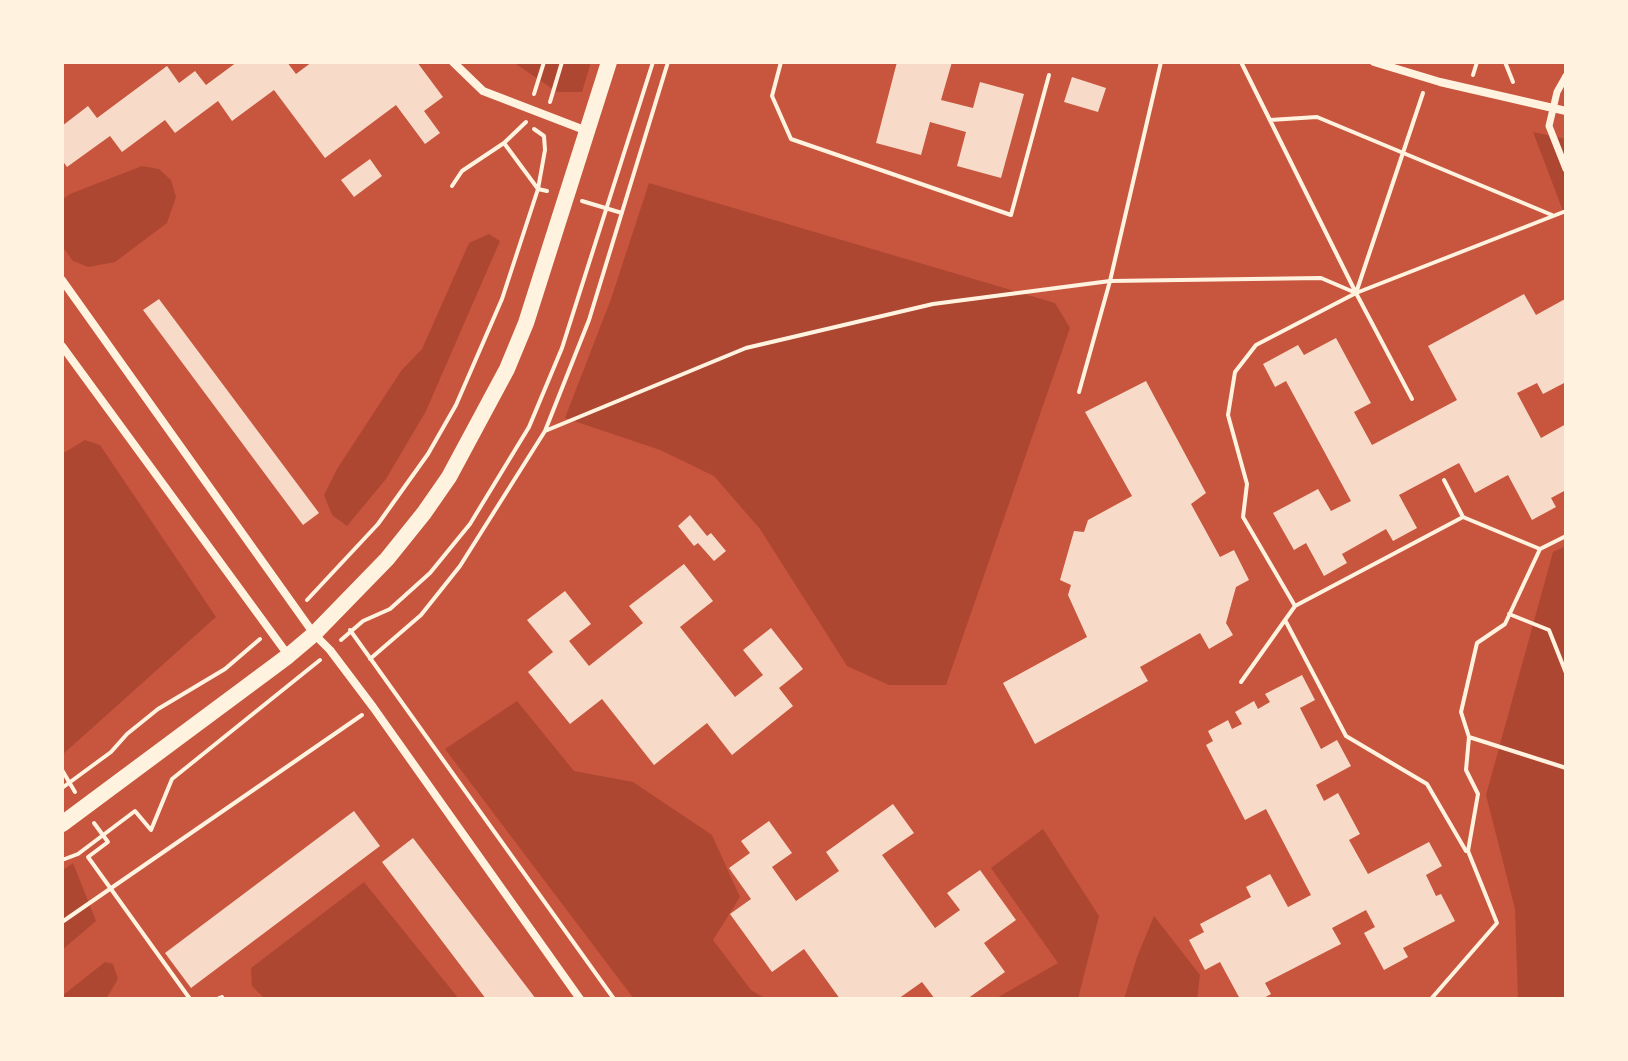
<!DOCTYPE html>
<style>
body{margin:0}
#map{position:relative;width:1628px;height:1061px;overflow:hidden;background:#c8553d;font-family:Roboto,sans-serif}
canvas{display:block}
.frame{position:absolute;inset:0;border:64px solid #fff3e0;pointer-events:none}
</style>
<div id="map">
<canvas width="1628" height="1061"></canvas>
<div class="frame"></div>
</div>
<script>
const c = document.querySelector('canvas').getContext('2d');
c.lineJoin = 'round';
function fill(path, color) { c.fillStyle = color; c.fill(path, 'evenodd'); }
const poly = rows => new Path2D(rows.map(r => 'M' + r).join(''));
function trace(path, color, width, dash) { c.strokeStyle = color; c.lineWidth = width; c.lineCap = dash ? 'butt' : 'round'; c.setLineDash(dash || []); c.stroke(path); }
const green = poly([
 [513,62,591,62,582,92,557,92],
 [1533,132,1566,139,1566,219],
 [142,166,159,169,171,180,176,197,167,223,115,262,88,267,73,261,62,246,62,200,70,194],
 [649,183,1055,303,1070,328,946,685,889,685,847,666,760,529,714,476,660,450,565,418,611,299],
 [489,234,500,241,426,411,386,479,347,526,332,515,324,495,337,469,401,371,422,349,469,243],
 [85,440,100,445,216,617,62,755,62,454],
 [1566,546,1566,999,1518,999,1515,909,1486,795,1553,552],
 [517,701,574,771,633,782,712,835,740,897,713,940,751,990,766,999,634,999,445,749],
 [1043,829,1099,916,1078,999,995,999,1058,963,991,868],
 [73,863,96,921,62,950,62,871],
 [364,882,459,999,265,999,252,986,251,968],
 [1154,916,1200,975,1197,999,1124,999,1137,957],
 [105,962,113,964,118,979,106,999,62,999,62,996]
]);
const building = poly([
 [237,62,287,62,296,74,312,62,417,62,443,97,424,111,440,133,425,144,396,105,325,158,274,90,232,121,218,101,175,133,165,120,122,152,110,136,67,167,62,160,62,126,88,106,97,118,167,66,179,83,195,71,206,85],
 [897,62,952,62,941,100,973,108,980,82,1024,94,1001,178,957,166,966,132,930,122,921,155,876,143],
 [1072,77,1106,88,1098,112,1064,102],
 [370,159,382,176,354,197,341,180],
 [1524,294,1536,315,1565,299,1566,301,1566,382,1543,394,1537,383,1517,393,1541,438,1566,424,1566,490,1551,498,1556,507,1532,520,1508,475,1475,493,1459,463,1399,495,1417,528,1393,541,1386,529,1342,554,1347,563,1324,576,1306,543,1294,550,1273,513,1318,489,1331,511,1351,501,1286,381,1275,387,1263,364,1298,345,1304,355,1336,338,1371,403,1354,412,1372,445,1457,400,1428,346],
 [159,299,319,513,303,525,143,310],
 [1146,381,1206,493,1191,504,1220,557,1234,550,1249,580,1236,587,1226,623,1233,635,1209,649,1200,633,1140,667,1148,681,1035,744,1003,683,1087,637,1068,595,1071,585,1060,580,1074,531,1084,532,1088,520,1132,496,1085,412],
 [690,515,707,536,711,533,726,551,714,561,698,543,694,546,678,526],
 [684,564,713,601,680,627,735,697,763,675,743,650,771,628,803,669,779,688,793,706,732,755,707,723,654,765,602,699,570,724,528,672,553,652,527,620,565,591,591,624,569,641,589,666,643,623,629,606],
 [1302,675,1315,700,1300,708,1321,749,1337,740,1351,766,1316,785,1324,801,1338,793,1360,834,1349,840,1368,874,1429,842,1442,866,1426,875,1436,896,1441,894,1455,921,1403,948,1408,957,1384,970,1364,933,1375,927,1366,910,1332,928,1341,944,1265,983,1271,994,1262,999,1240,999,1220,962,1205,970,1189,940,1204,932,1200,924,1251,897,1246,887,1270,874,1288,907,1311,895,1266,809,1245,820,1206,745,1213,741,1208,731,1228,720,1232,729,1242,724,1235,712,1254,701,1258,709,1270,702,1265,694],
 [893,804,914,833,882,855,935,928,960,910,947,893,980,870,1016,920,984,943,1005,972,967,999,935,999,922,982,898,999,840,999,804,949,772,972,730,914,751,899,729,868,750,853,741,841,769,821,792,853,772,867,796,901,839,871,826,852],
 [354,811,380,846,191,988,165,953],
 [413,838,536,999,486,999,382,862]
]);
const path = poly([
 [781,62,772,96,791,139,1011,215,1049,75],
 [1505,62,1513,82],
 [1473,75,1477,62],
 [534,94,544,62],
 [550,102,562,62],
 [1270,120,1317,117,1552,215],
 [504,143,538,189,547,191],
 [452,186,462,171,504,143,526,122],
 [582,201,622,213],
 [1079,392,1110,281,1161,62],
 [1412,399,1356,293,1566,211],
 [545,431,746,348,933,304,1110,281,1321,278,1356,293,1423,93],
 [1444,480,1463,517],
 [307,600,378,524,428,454,456,405,502,299,538,189,545,150,544,136,534,129],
 [1295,606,1463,517,1540,549,1566,536],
 [1509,614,1549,630,1566,673],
 [1285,620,1346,736,1427,784,1466,851],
 [350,630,614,999],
 [341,640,363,621,390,609,430,573,470,524,529,427,562,348,653,62],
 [370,659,421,615,460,566,545,431,589,320,668,62],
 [1241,682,1295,606,1243,517,1247,484,1228,415,1235,372,1256,345,1356,293,1241,62],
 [1469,737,1566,768],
 [62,770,75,792],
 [62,788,111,752,127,734,158,709,225,669,260,639],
 [94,823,108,842,88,857,190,999],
 [62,860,78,854,135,811,151,830,172,779,320,660],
 [62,922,362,715],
 [217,999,222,997],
 [1431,999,1497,923,1468,851,1478,794,1466,770,1469,737,1461,712,1477,643,1505,624,1540,549]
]);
const pedestrian = poly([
 [1566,76,1557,92,1549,126,1566,169]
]);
const minor = poly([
 [453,62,483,91,587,131],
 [1374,62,1440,82,1566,111],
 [62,280,314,634,330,650,373,707,580,999],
 [62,346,288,655]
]);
const secondary = poly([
 [62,824,288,656,314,634,387,559,424,513,449,477,507,369,526,323,609,62]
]);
fill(green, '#ae4732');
fill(building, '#f7dbc8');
trace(path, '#fff3e0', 4);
trace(pedestrian, '#fff3e0', 7);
trace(minor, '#fff3e0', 8);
trace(secondary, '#fff3e0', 16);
</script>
